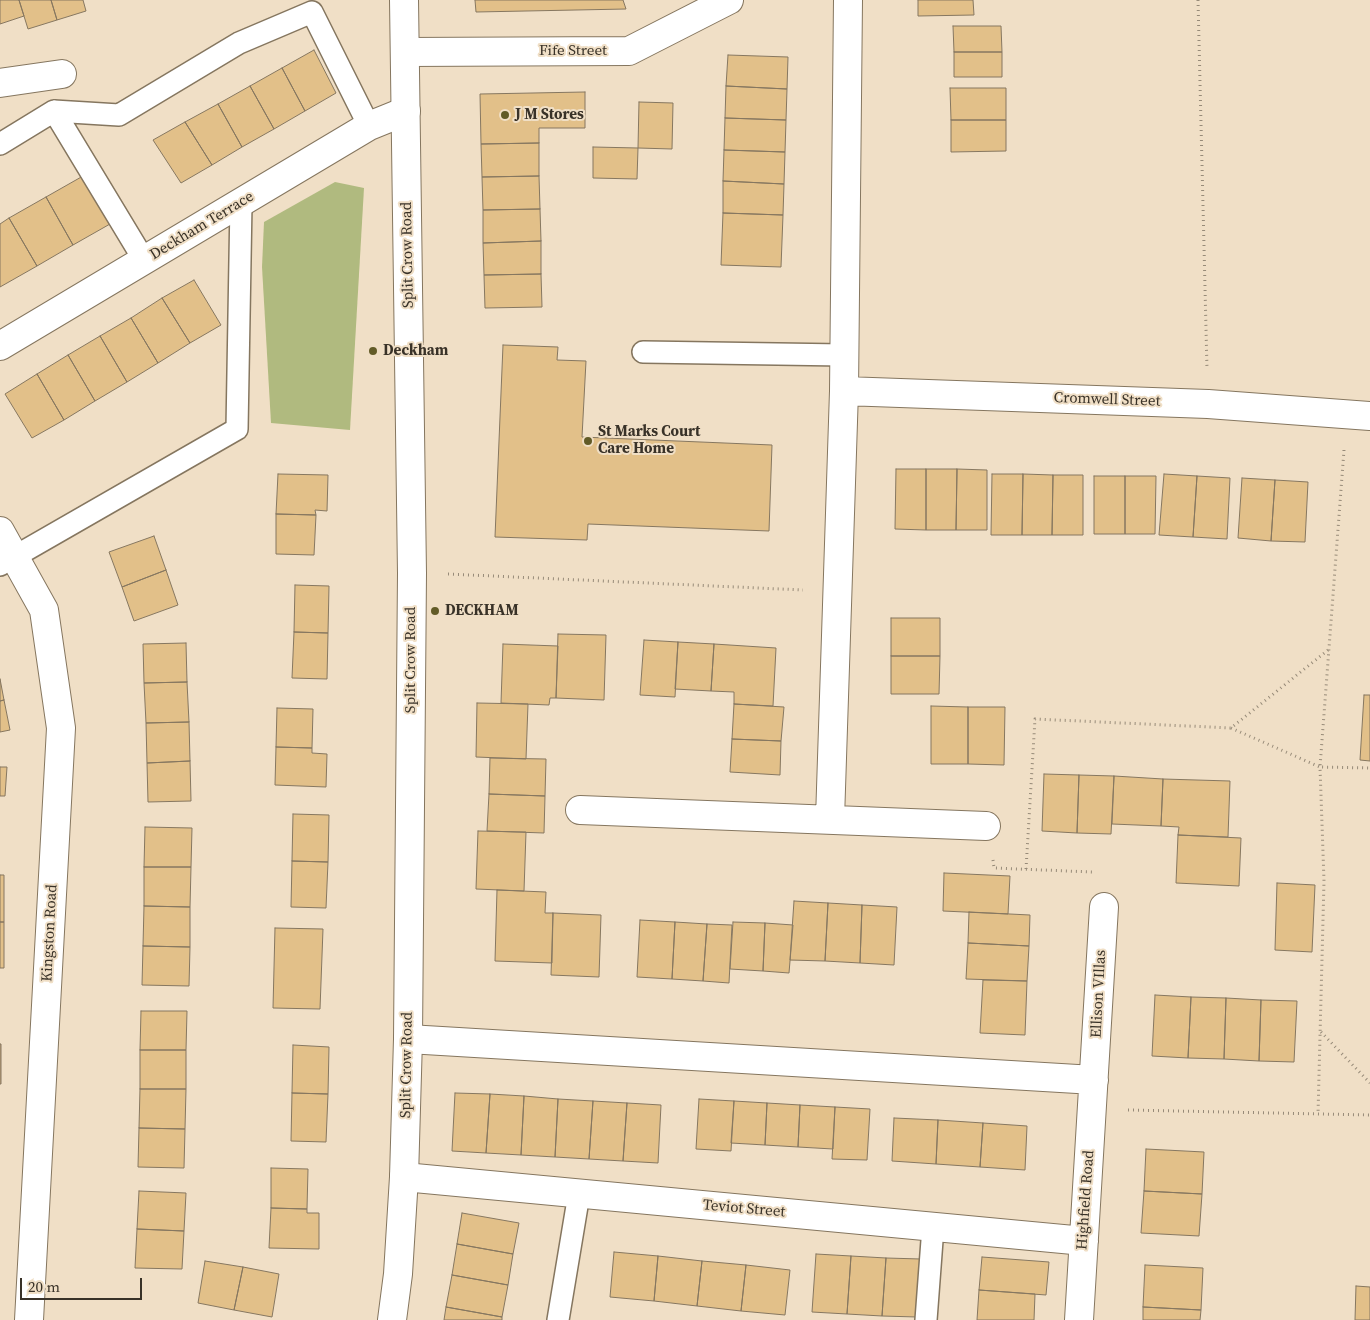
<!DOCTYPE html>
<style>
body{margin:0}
#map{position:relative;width:1370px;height:1320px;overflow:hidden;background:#f0dfc6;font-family:"Source Serif 4",serif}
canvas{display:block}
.scale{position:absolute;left:20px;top:1278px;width:122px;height:22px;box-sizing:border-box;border:2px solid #393228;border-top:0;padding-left:6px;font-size:15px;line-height:18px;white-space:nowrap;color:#393228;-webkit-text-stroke:4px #f0dfc6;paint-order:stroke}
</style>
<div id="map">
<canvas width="1370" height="1320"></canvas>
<div class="scale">20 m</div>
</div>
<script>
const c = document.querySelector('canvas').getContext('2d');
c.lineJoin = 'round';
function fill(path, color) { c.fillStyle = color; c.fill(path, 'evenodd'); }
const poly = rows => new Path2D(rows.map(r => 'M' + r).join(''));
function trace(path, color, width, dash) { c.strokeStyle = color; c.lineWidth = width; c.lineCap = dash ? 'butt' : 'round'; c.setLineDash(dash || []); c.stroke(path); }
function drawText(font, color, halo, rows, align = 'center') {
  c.font = font + ' "Source Serif 4",serif'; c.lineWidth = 4; c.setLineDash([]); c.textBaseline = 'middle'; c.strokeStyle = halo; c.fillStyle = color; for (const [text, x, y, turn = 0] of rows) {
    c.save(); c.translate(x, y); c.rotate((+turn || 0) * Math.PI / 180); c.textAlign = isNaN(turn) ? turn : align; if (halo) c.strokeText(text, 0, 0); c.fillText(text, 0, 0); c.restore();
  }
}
const green = poly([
 [335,182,364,188,350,430,271,423,262,267,264,222]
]);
const building = poly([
 [0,0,19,0,24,16,0,24,0,0],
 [19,0,51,0,57,20,28,29,19,0],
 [51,0,83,0,86,11,57,20,51,0],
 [475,0,623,0,626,9,476,12,475,0],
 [918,0,973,0,974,15,918,16,918,0],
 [953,26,1001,26,1002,52,954,52,953,26],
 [314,50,336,93,305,111,282,68,314,50],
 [954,52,1002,52,1002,77,954,77,954,52],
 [728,55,788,57,787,89,726,86,728,55],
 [282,68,305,111,274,129,250,86,282,68],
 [250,86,274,129,242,147,218,104,250,86],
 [726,86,787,89,786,120,725,118,726,86],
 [950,88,1006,88,1006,120,951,120,950,88],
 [585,92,585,128,539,128,539,143,481,144,480,94,585,92],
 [639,102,673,103,672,149,638,148,639,102],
 [218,104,242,147,212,165,185,122,218,104],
 [725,118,786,120,785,152,724,150,725,118],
 [951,120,1006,120,1006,151,951,152,951,120],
 [185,122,212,165,181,183,153,140,185,122],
 [539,143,539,176,482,177,481,144,539,143],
 [593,147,638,148,637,179,593,178,593,147],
 [724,150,785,152,784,184,723,181,724,150],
 [83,176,110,224,73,245,46,197,83,176],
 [539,176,540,209,483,210,482,177,539,176],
 [723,181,784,184,783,215,723,213,723,181],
 [46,197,73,245,37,266,9,218,46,197],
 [540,209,541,241,483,243,483,210,540,209],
 [723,213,783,215,781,267,721,265,723,213],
 [9,218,37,266,0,287,0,224,9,218],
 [541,241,541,274,484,275,483,243,541,241],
 [541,274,542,307,485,308,484,275,541,274],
 [194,280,221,325,190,343,162,298,194,280],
 [162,298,190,343,158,363,131,318,162,298],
 [131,318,158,363,127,382,100,336,131,318],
 [100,336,127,382,95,401,68,355,100,336],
 [503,345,558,347,557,360,586,361,582,437,772,445,769,531,588,524,587,540,495,537,503,345],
 [68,355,95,401,64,420,37,374,68,355],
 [37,374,64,420,32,438,5,394,37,374],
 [896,469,926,469,926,530,895,529,896,469],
 [926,469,957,469,956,530,926,530,926,469],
 [957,469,987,470,987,530,956,530,957,469],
 [278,474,328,475,327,511,315,510,316,515,276,514,278,474],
 [992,474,1023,474,1022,535,991,535,992,474],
 [1023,474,1053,475,1052,535,1022,535,1023,474],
 [1164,474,1197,476,1193,537,1159,535,1164,474],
 [1053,475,1083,475,1083,535,1052,535,1053,475],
 [1094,476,1125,476,1125,534,1094,534,1094,476],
 [1125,476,1156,476,1155,534,1125,534,1125,476],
 [1197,476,1230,478,1227,539,1193,537,1197,476],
 [1242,478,1275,480,1271,541,1238,538,1242,478],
 [1275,480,1308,482,1305,542,1271,541,1275,480],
 [276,514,316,515,314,555,276,554,276,514],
 [154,536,166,570,122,587,109,552,154,536],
 [166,570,178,605,134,621,122,587,166,570],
 [295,585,329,586,328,633,294,632,295,585],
 [891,618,940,618,940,656,891,656,891,618],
 [294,632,328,633,327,679,292,678,294,632],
 [558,634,606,635,604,700,556,698,558,634],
 [644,640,678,642,675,697,640,695,644,640],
 [678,642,714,644,711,691,675,689,678,642],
 [186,643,187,682,144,683,143,644,186,643],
 [503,644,558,646,556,698,550,698,549,705,501,703,503,644],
 [714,644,776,648,773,706,734,704,734,692,711,691,714,644],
 [891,656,940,656,939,694,891,694,891,656],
 [0,679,4,700,0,701,0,679],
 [187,682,189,722,146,723,144,683,187,682],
 [1364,695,1370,695,1370,761,1360,760,1364,695],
 [4,700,10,730,0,732,0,701,4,700],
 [477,703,528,704,526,759,476,757,477,703],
 [734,704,784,707,781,741,732,739,734,704],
 [931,706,968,707,968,764,931,764,931,706],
 [968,707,1005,707,1004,765,968,764,968,707],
 [277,708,313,709,312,748,276,747,277,708],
 [189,722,190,761,147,763,146,723,189,722],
 [732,739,781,741,780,775,730,772,732,739],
 [276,747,312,748,312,753,327,754,326,787,275,785,276,747],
 [490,758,546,759,545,796,489,794,490,758],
 [190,761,191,801,148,802,147,763,190,761],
 [0,767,7,767,5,796,0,796,0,767],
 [1044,774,1079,775,1077,833,1042,831,1044,774],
 [1079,775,1114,776,1111,834,1077,833,1079,775],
 [1114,776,1163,779,1161,826,1112,824,1114,776],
 [1163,779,1230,781,1228,837,1178,835,1179,827,1161,826,1163,779],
 [489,794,545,796,544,833,487,831,489,794],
 [293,814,329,815,328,862,292,861,293,814],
 [145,827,192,828,191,867,144,867,145,827],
 [478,831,526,832,524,891,476,889,478,831],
 [1178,835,1241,838,1239,886,1176,883,1178,835],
 [292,861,328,862,326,908,291,907,292,861],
 [144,867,191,867,190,907,144,906,144,867],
 [944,873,1010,876,1008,914,943,911,944,873],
 [0,875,4,875,4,922,0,922,0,875],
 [1277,883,1315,885,1312,952,1275,950,1277,883],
 [497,890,546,892,545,913,553,913,552,963,495,961,497,890],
 [794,901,828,903,825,961,790,960,794,901],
 [828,903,862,905,860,963,825,961,828,903],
 [862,905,897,907,894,965,860,963,862,905],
 [144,906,190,907,190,947,143,946,144,906],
 [969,912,1030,915,1029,946,968,943,969,912],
 [553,913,601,915,599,977,551,975,553,913],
 [640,920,675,922,672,979,637,977,640,920],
 [0,922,4,922,4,968,0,968,0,922],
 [675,922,707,924,703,981,672,979,675,922],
 [733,922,765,923,763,971,730,969,733,922],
 [765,923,793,925,789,973,763,971,765,923],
 [707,924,732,925,729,983,703,981,707,924],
 [275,928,323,929,320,1009,273,1008,275,928],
 [968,943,1029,946,1027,981,966,979,968,943],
 [143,946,190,947,189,986,142,985,143,946],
 [983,980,1027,981,1025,1035,980,1033,983,980],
 [1155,995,1191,997,1188,1058,1152,1056,1155,995],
 [1191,997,1226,998,1224,1059,1188,1058,1191,997],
 [1226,998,1261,1000,1259,1061,1224,1059,1226,998],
 [1261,1000,1297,1001,1294,1062,1259,1061,1261,1000],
 [141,1011,187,1011,186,1050,140,1050,141,1011],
 [0,1044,1,1044,1,1084,0,1084,0,1044],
 [293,1045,329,1047,328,1094,292,1093,293,1045],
 [140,1050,186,1050,186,1089,140,1089,140,1050],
 [140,1089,186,1089,185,1129,139,1128,140,1089],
 [292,1093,328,1094,326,1142,291,1141,292,1093],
 [455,1093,490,1094,486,1153,452,1151,455,1093],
 [490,1094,524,1096,521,1155,486,1153,490,1094],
 [524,1096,558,1099,555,1157,521,1155,524,1096],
 [558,1099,593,1101,589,1159,555,1157,558,1099],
 [699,1099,734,1101,731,1151,696,1149,699,1099],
 [593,1101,627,1103,623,1161,589,1159,593,1101],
 [734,1101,767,1103,765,1145,731,1143,734,1101],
 [627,1103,661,1105,658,1163,623,1161,627,1103],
 [767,1103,800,1105,798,1147,765,1145,767,1103],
 [800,1105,835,1107,833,1149,798,1147,800,1105],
 [835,1107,870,1109,867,1160,832,1159,835,1107],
 [894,1118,938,1120,936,1164,892,1161,894,1118],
 [938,1120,983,1123,980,1167,936,1164,938,1120],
 [983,1123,1027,1126,1025,1170,980,1167,983,1123],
 [139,1128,185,1129,184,1168,138,1167,139,1128],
 [1146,1149,1204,1152,1202,1194,1144,1191,1146,1149],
 [271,1168,308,1169,307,1209,271,1208,271,1168],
 [139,1191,186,1193,184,1231,137,1229,139,1191],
 [1144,1191,1202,1194,1199,1236,1141,1233,1144,1191],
 [271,1208,307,1209,307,1213,319,1213,319,1249,269,1248,271,1208],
 [462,1213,519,1223,513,1254,457,1244,462,1213],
 [137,1229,184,1231,182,1269,135,1268,137,1229],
 [457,1244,513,1254,508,1285,452,1275,457,1244],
 [614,1252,658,1256,654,1301,610,1297,614,1252],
 [816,1254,851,1256,847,1314,812,1312,816,1254],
 [658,1256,702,1261,697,1306,654,1301,658,1256],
 [851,1256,886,1258,882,1316,847,1314,851,1256],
 [982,1257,1049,1262,1046,1295,979,1290,982,1257],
 [886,1258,921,1259,917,1317,882,1316,886,1258],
 [205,1261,243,1267,234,1310,198,1303,205,1261],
 [702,1261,746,1265,741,1311,697,1306,702,1261],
 [746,1265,790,1270,785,1315,741,1311,746,1265],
 [1145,1265,1203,1268,1201,1310,1143,1307,1145,1265],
 [243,1267,279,1274,272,1317,234,1310,243,1267],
 [452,1275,508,1285,502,1317,446,1307,452,1275],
 [1356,1286,1370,1287,1370,1320,1355,1320,1356,1286],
 [979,1290,1035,1294,1034,1320,977,1320,979,1290],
 [446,1307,502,1317,502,1320,444,1320,446,1307],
 [1143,1307,1201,1310,1200,1320,1143,1320,1143,1307]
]);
const path = poly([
 [1198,0,1207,369],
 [1344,450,1320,767,1370,768],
 [448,574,803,590],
 [1231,728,1320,767,1324,881,1318,1114],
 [993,860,994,868,1092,872],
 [1026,869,1035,719,1231,728,1328,650],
 [1321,1032,1370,1083],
 [1128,1110,1370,1115]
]);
const service = poly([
 [54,111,144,260],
 [0,144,54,111,119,115,239,43,312,12,369,126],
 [643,352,844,355],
 [0,565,237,429,241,203],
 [558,1320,579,1194],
 [926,1320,933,1227]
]);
const minor = poly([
 [405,52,629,51,729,0],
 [0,83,62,74],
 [0,346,369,126,406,111],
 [844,391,1208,404,1370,416],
 [0,531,44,610,61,728,29,1320],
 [580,810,986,826],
 [830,819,844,391,848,0],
 [408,1039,1094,1080],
 [404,1177,1084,1241],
 [1079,1320,1104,907]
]);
const tertiary = poly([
 [392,1320,398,1274,404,1177,408,1039,412,573,404,0]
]);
const markers = [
 [505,115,5,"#625b27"],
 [373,351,5,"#625b27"],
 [588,441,5,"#625b27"],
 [435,611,5,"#625b27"]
];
const streetNames = [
 ["Fife Street",573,51],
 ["Deckham Terrace",202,226,-31],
 ["Split Crow Road",408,255,-91],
 ["Cromwell Street",1107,400,2],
 ["Split Crow Road",411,660,-90],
 ["Kingston Road",50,933,-87],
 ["Ellison VIllas",1099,994,-87],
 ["Split Crow Road",407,1065,-89],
 ["Highfield Road",1086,1200,-86],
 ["Teviot Street",744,1209,5]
];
const poiNames = [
 ["J M Stores",515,115],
 ["Deckham",383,351],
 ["St Marks Court",598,432],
 ["Care Home",598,449],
 ["DECKHAM",445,611]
];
fill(green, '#b0ba7f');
fill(building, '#e2c089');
trace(building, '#867760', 1);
trace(service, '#85765f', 24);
trace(minor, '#85765f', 30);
trace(tertiary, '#85765f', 30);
trace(path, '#968a78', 3, [1, 4]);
trace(service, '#fff', 21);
trace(minor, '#fff', 28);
trace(tertiary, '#fff', 28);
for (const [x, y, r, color] of markers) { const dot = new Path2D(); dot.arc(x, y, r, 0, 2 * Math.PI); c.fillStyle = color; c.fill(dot); trace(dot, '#f0dfc6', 2); }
drawText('15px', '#393228', '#f0dfc6', streetNames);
drawText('bold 15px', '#393228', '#f0dfc6', poiNames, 'left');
</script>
